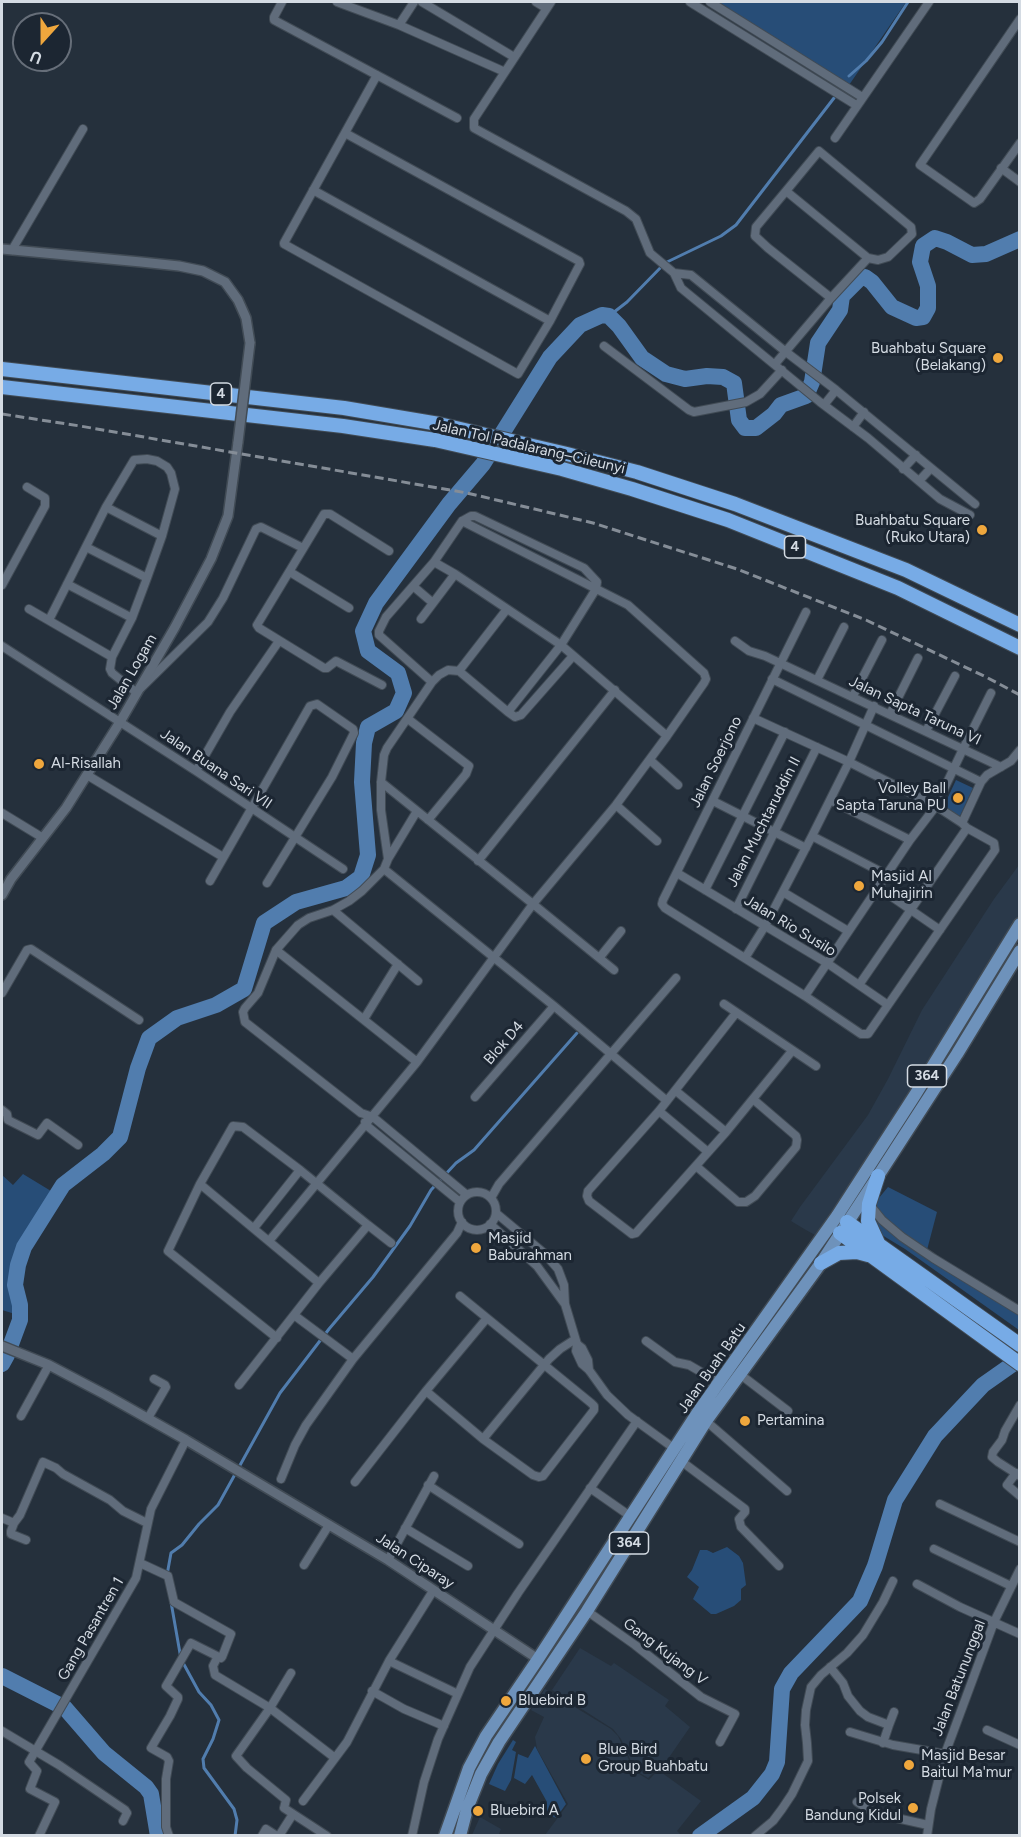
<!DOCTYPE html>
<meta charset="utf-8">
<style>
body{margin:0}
#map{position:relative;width:1021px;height:1837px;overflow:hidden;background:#25303c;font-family:Figtree,sans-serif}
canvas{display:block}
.frame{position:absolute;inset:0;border:3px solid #d4dbe3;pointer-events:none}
.north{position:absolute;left:12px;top:12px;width:60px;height:60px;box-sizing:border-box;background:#1c2632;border:2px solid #666e79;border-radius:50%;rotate:201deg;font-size:16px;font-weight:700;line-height:24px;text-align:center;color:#d4dbe3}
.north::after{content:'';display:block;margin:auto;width:21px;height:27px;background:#efa73d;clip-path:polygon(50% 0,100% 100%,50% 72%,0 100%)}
</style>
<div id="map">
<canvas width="1021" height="1837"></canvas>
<div class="frame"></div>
<div class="north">U</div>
</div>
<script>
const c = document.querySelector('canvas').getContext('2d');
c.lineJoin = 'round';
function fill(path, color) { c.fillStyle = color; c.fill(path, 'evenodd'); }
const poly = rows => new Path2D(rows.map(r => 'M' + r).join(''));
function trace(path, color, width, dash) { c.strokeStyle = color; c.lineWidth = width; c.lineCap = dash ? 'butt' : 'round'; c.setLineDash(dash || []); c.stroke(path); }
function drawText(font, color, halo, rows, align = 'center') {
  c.font = font + ' Figtree,sans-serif'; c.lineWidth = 6; c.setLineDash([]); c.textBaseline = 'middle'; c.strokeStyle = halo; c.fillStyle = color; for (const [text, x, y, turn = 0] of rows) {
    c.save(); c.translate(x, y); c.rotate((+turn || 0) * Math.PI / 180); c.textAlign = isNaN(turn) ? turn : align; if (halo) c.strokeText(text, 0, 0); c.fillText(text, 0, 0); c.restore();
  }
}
const built = poly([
 [1019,865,1019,917,860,1169,815,1235,806,1230,791,1221,800,1207,868,1115,888,1079,922,1010,994,899],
 [580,1648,611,1666,614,1663,669,1700,665,1706,690,1727,661,1769,658,1768,648,1778,635,1770,621,1739,613,1729,552,1690],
 [545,1689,611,1729,618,1736,634,1771,649,1780,658,1770,701,1801,677,1831,681,1835,545,1835,568,1804,537,1749,535,1737,544,1717,531,1710],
 [480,1817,501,1829,499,1834,500,1835,472,1835]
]);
const green = poly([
 [715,2,906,2,847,88],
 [956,780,973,788,960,816,943,808],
 [23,1174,51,1191,31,1231,13,1261,15,1314,2,1310,2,1175,13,1185],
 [888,1187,937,1212,927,1250,1019,1308,1019,1330,905,1249,877,1232,869,1210],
 [727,1547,739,1556,743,1563,746,1585,741,1589,741,1600,734,1606,716,1614,711,1614,693,1599,699,1587,687,1577,692,1570,700,1550,707,1550,713,1553],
 [513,1740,516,1742,512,1750,516,1752,513,1769,511,1780,505,1791,489,1784,498,1764],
 [535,1746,566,1804,556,1818,539,1810,547,1802,532,1775,525,1784,514,1778,518,1754,528,1758]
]);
const stream = poly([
 [849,76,866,61,882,42,908,2],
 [609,316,627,302,665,263,721,236,736,225,834,98],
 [167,1575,171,1553,182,1545,199,1524,218,1505,280,1393,329,1329,373,1277,410,1226,431,1190,456,1163,474,1150,577,1033],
 [171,1602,181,1659,199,1692,211,1705,219,1720,213,1739,203,1759,204,1768,234,1809,237,1820,235,1836]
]);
const river = poly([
 [2,1364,7,1355,20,1320,20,1305,15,1285,18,1265,24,1247,63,1185,103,1154,120,1137,138,1068,149,1038,177,1018,216,1005,244,989,264,923,296,902,346,888,361,877,368,855,362,782,364,743,368,727,396,711,404,693,398,673,368,651,363,631,376,603,449,504,483,464,550,357,580,325,602,315,609,316,619,326,642,358,666,374,685,379,707,376,723,377,734,383,739,420,745,428,756,428,774,414,781,405,806,396,812,382,818,343,840,310,842,296,859,279,865,277,872,282,892,307,916,318,923,317,928,308,928,286,920,262,923,246,935,238,947,242,972,255,986,254,1020,239],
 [2,1676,65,1708,104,1753,146,1787,151,1794,158,1836],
 [700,1836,753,1798,772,1774,777,1762,782,1689,791,1673,860,1601,875,1566,895,1500,935,1436,983,1385,1020,1359]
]);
const minor = poly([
 [282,2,274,17,274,20,457,118],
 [337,2,399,25,505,72],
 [422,2,514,57],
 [536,2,546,8],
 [551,2,474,119,474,128,626,211,636,219,650,253,674,273,681,288,820,402,868,438,940,499,970,515],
 [690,2,856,105],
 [710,2,862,97],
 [1020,19,920,165,974,203,980,199,1020,143],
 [399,25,414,2],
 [345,133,579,261,580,264,550,321,518,374,284,244,284,243,377,75],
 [835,138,929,2],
 [1001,168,1020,182],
 [313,190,550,321],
 [786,191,868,258,878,260,888,257,912,234,911,227,819,151,786,191,756,227,755,236,768,248,831,298,868,258],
 [12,250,83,129],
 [674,273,691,275,786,352,836,390,975,504],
 [604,346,689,410,694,412,746,402,760,394,782,370],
 [775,364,831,298],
 [824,405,836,390],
 [853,427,864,412],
 [903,469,916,455],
 [919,481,931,468],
 [106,507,162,536],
 [462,521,628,605,704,673,706,679,704,683,667,736],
 [86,547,147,578],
 [434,562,455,574,561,645,667,736,616,805,533,904,614,970],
 [290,572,349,608],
 [67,584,132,618],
 [2,585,45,506,45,498,27,487],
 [413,586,433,603],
 [29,609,112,657,110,669,112,673,137,693],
 [806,612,663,900,662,904,665,908,805,996,861,1034,868,1034,995,850,994,843,967,828,962,823,981,782,987,775,1011,761,1020,750],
 [421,619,455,574],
 [49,620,106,507,134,460,147,459,157,461,167,467,171,473,175,489,162,536,147,578,132,618,112,657],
 [735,641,749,651,765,656,1001,767],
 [2,646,196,771,343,869],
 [459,671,507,609],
 [772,679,981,782],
 [817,680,844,627],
 [382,685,336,661,327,668,324,668,259,628,257,625,324,514,330,514,389,551],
 [141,688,208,622,223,598,256,529,261,527,303,548],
 [853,696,882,640],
 [508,712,515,717,521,715,573,656],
 [890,714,918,658],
 [753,718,849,762,936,806,962,823],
 [408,719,469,766,466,774,428,820],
 [926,731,955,676],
 [650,760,678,785],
 [196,771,230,712,279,641],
 [87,775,223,857],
 [830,800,910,840],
 [713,801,806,848],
 [616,805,657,841],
 [2,813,43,838],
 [812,836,887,875],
 [388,859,417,811],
 [478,861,615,690],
 [384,869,554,1006,667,1101],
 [677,873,827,963,888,1005],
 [210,881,310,706,317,704,353,729,354,733,332,777,267,883],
 [879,888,940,930],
 [705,890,785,732],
 [783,892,848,931],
 [736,909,817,747],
 [333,910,418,981],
 [276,950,258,993,245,1008,243,1012,245,1022,361,1113,373,1117,467,1195],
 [600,957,621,931],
 [745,958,765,926,812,836,849,762,874,706],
 [859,985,967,828],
 [2,993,27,950,31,949,139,1020],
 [805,996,910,840,936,806,963,749,991,693],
 [724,1004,816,1066],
 [736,1013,659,1111,588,1191,587,1196,589,1201,632,1234,636,1233,726,1132,792,1051],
 [364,1019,398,964],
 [417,1062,276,950,298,925,309,918,333,910,349,901,362,891,384,869,388,859,381,810,381,782,384,755,387,748,432,682,439,675,448,670,459,671,508,712,561,645,596,589,597,582,584,568,475,516,471,516,462,521,434,562,386,617,379,631,379,635,432,682],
 [676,1091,726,1132],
 [475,1097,554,1006],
 [2,1110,7,1114,8,1120,38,1135,47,1123,78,1145],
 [659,1111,708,1152],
 [365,1122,366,1125,460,1202],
 [696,1166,738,1202,746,1202,755,1196,796,1147,797,1140,796,1136,754,1100],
 [200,1184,319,1283,239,1385],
 '458 1211a19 19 0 1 1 38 0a19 19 0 1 1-38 0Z',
 [491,1198,499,1184,676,978],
 [870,1205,882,1220,902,1237,933,1258,1020,1311],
 [496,1213,544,1253,558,1269,564,1285,565,1304,577,1344,576,1351,582,1364,589,1370,607,1395,628,1415,675,1449],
 [490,1224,537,1266,564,1303],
 [368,1225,391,1243],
 [254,1228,300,1170],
 [269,1241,417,1062,533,904,381,782],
 [294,1315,353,1359],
 [277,1338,168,1251,200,1184,233,1126,243,1127,300,1170,368,1225,319,1283],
 [646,1341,675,1362,689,1365,720,1383],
 [577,1344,582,1348,588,1360,589,1370],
 [741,1375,788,1411],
 [426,1391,483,1439,533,1475,539,1477,543,1476,594,1410,594,1406,591,1403,460,1296],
 [1020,1405,1005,1431,1002,1440,993,1452,992,1457,998,1462,1020,1476],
 [21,1416,49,1365],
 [148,1418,166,1387,165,1385,154,1379],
 [706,1421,787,1491],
 [483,1439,549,1359,560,1349,574,1340],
 [681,1461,745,1509,745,1512,739,1519,741,1527,779,1566],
 [1016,1473,1007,1485,1020,1496],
 [281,1479,295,1445,306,1425,353,1359,457,1233,462,1222],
 [355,1482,426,1391,487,1318],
 [428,1485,519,1544],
 [590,1488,630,1516],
 [940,1504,1020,1542],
 [2,1518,14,1523],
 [405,1528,468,1566],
 [26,1540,11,1534,11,1531,14,1523,20,1515,43,1462,56,1468,63,1474,110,1500,123,1511,147,1523],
 [934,1549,1011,1586],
 [388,1560,434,1476],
 [140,1563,168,1576,174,1602,231,1634,222,1657,217,1658,213,1666,215,1675,270,1708,335,1758],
 [304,1565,329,1525],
 [917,1584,960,1607,1020,1634],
 [587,1611,635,1645,701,1697,735,1714,720,1742],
 [389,1661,458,1694],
 [830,1667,843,1683,848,1696,860,1711,868,1717,889,1725,894,1712],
 [291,1673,270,1708,236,1756,247,1768,286,1800,284,1808,327,1836],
 [372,1691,404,1709,444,1726],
 [987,1730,1020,1745],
 [2,1731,59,1765,125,1810,127,1813,123,1821],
 [850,1732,893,1745,945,1754],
 [883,1743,889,1725],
 [303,1801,347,1742,389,1661,433,1591],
 [857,1802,874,1813,928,1825],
 [39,1836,55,1802,30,1789,37,1771,29,1762,136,1578,151,1509,186,1440],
 [169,1836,166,1827,166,1779,169,1761,167,1757,151,1748,170,1716,178,1699,178,1697,166,1686,191,1643,221,1658],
 [262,1836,266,1829,277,1836],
 [279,1836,293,1814],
 [412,1836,424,1782,438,1739,470,1667,518,1593,637,1421],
 [755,1836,773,1821,782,1809,792,1794,808,1761,807,1743,805,1725,806,1710,811,1687,821,1675,847,1653,863,1635,883,1602,893,1581],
 [927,1836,931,1809,945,1754,994,1622,1020,1569]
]);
const tertiary = poly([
 [2,249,141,262,179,266,203,271,225,282,238,300,246,318,250,343],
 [2,895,11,879,66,808,120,722,175,627,211,559,228,516,238,442],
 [2,1346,49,1365,106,1395,186,1440,388,1560,538,1659]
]);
const primary = poly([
 [445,1836,469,1768,486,1736,538,1659,698,1412,837,1216,915,1095,1020,924],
 [460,1836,467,1809,481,1774,499,1742,587,1611,706,1421,821,1263,878,1176,957,1054,1020,951]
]);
const motorway = poly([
 [2,369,344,408,439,424,567,454,637,472,735,504,906,570,1020,625],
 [2,387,343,426,435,440,562,469,632,489,728,520,898,588,1020,648],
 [847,1222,1020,1345],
 [840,1233,1020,1364],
 [878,1243,868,1221,869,1204,878,1176],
 [821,1263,839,1253,857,1252,868,1255]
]);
const rail = poly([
 [2,414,80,426,467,493,593,523,737,569,866,620,986,677,1020,695]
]);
const tertiaryBridge = poly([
 [238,442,250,343]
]);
const markers = [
 [998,358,6,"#efa73d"],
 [982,530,6,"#efa73d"],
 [39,764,6,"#efa73d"],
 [958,798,6,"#efa73d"],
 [859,886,6,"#efa73d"],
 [476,1248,6,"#efa73d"],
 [745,1421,6,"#efa73d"],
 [506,1701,6,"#efa73d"],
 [586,1759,6,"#efa73d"],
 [909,1765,6,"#efa73d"],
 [913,1808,6,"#efa73d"],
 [478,1811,6,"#efa73d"]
];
const shields = [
 [221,394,21],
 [795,547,21],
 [927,1076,39],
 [629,1543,39]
];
const shieldNames = [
 ["4",221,394],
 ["4",795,547],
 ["364",927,1076],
 ["364",629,1543]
];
const poiNames = [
 ["Buahbatu Square",986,349,"right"],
 ["(Belakang)",986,366,"right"],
 ["Buahbatu Square",970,521,"right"],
 ["(Ruko Utara)",970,538,"right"],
 ["Al-Risallah",51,764],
 ["Volley Ball",946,789,"right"],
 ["Sapta Taruna PU",946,806,"right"],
 ["Masjid Al",871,877],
 ["Muhajirin",871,894],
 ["Masjid",488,1239],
 ["Baburahman",488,1256],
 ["Pertamina",757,1421],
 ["Bluebird B",518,1701],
 ["Blue Bird",598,1750],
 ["Group Buahbatu",598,1767],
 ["Masjid Besar",921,1756],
 ["Baitul Ma'mur",921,1773],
 ["Polsek",901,1799,"right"],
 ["Bandung Kidul",901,1816,"right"],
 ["Bluebird A",490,1811]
];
const streetNames = [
 ["Jalan Tol Padalarang–Cileunyi",529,447,13],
 ["Jalan Logam",132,672,-60],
 ["Jalan Sapta Taruna VI",915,711,25],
 ["Jalan Soerjono",716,762,-64],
 ["Jalan Buana Sari VII",216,769,34],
 ["Jalan Muchtaruddin II",764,822,-63],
 ["Jalan Rio Susilo",790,926,31],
 ["Blok D4",504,1043,-49],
 ["Jalan Buah Batu",712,1368,-55],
 ["Jalan Ciparay",415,1561,33],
 ["Gang Pasantren 1",91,1629,-60],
 ["Gang Kujang V",665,1652,37],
 ["Jalan Batununggal",959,1678,-69]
];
fill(built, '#2a394a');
fill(green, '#274d77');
trace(stream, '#517dae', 3);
trace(river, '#517dae', 16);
trace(minor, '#414b55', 10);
trace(tertiary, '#414b55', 12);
trace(primary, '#414b55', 15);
trace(motorway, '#414b55', 16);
trace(minor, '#606c7b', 8);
trace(tertiary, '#606c7b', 9);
trace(primary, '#6e92bb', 12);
trace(motorway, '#77abe6', 14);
trace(rail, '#858d97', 3, [9, 4.5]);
trace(tertiaryBridge, '#414b55', 12, []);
trace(tertiaryBridge, '#606c7b', 9);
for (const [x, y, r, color] of markers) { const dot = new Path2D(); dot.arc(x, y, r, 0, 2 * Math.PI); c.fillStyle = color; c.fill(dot); trace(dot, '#1c2632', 2); }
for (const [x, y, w] of shields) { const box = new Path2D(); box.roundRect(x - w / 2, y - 11, w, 22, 4.5); c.fillStyle = '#1c2632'; c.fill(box); trace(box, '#d4dbe3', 1.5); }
drawText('bold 14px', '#d4dbe3', null, shieldNames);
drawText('15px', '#d4dbe3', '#1c2632', poiNames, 'left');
drawText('15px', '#d4dbe3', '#1c2632', streetNames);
</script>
